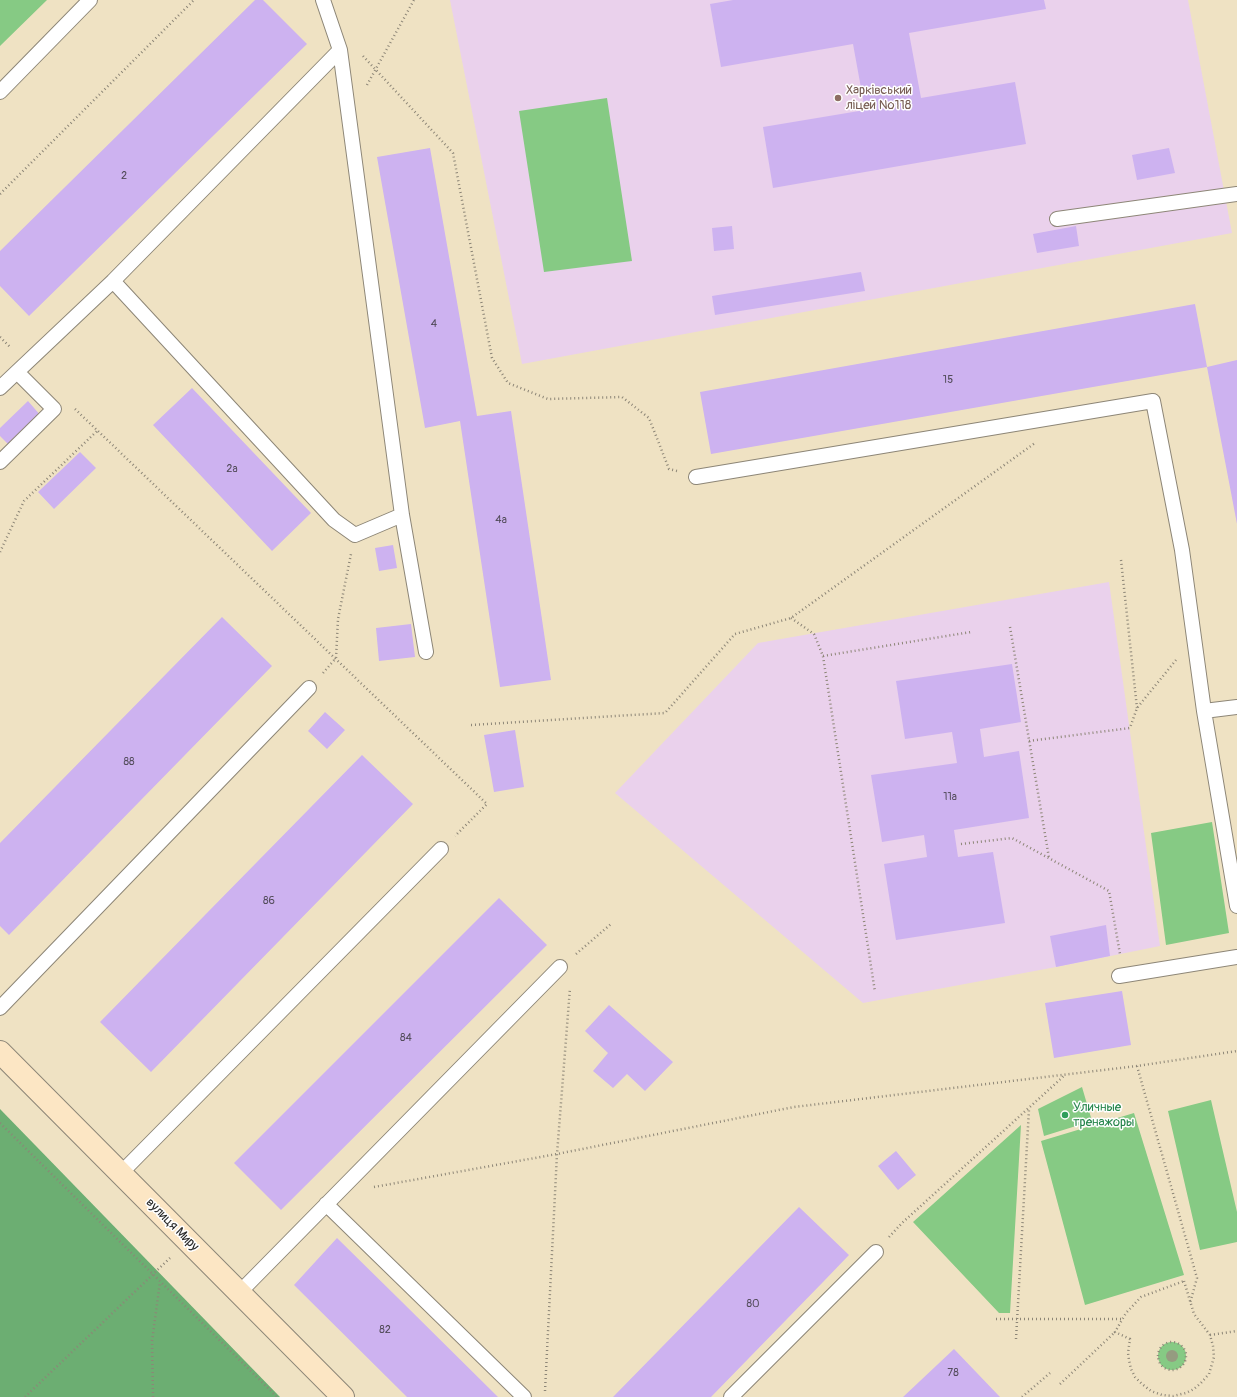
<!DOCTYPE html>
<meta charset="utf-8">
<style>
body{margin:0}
canvas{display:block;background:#efe2c3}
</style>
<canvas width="1237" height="1397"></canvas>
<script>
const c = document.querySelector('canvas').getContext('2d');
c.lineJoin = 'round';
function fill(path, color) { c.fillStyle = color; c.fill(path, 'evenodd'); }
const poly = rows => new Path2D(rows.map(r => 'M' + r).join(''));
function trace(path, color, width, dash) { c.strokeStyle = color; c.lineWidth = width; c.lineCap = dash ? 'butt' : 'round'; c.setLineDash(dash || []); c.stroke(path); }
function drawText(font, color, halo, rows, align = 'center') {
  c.font = font + ' Pangolin,sans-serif'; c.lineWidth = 3; c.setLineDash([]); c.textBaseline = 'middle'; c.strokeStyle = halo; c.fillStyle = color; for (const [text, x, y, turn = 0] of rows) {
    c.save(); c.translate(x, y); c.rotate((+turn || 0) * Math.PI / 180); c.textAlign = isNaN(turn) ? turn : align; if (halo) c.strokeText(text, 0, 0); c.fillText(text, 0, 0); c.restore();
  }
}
const built = poly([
 [450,0,1188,0,1232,233,522,364],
 [1109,582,1160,946,1056,967,863,1003,615,793,758,643]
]);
const green = poly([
 [0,0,47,0,0,46],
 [607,98,632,261,544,272,519,111],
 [1212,822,1229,933,1166,945,1151,833],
 [1082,1087,1092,1121,1044,1136,1038,1109],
 [1211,1100,1237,1212,1237,1242,1200,1250,1168,1111],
 [1134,1113,1184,1275,1085,1305,1041,1141],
 [1021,1125,1010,1313,999,1313,913,1222],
 '1158 1356a14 14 0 1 1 28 0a14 14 0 1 1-28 0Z'
]);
const forest = poly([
 [0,1109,280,1397,0,1397]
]);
const building = poly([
 [255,0,263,0,307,44,29,316,0,286,0,251],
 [733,0,1044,0,1046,9,909,33,921,98,1015,82,1026,144,773,188,763,127,865,110,853,44,721,67,710,4],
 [430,148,477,416,511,411,551,680,500,687,460,421,425,428,377,157],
 [1169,148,1175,173,1137,180,1132,155],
 [732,226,734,249,714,251,712,228],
 [1076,226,1079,246,1037,253,1033,234],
 [861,272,865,291,715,315,712,296],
 [1195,304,1207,367,1237,360,1237,524,1207,367,711,454,700,392],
 [192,388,311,513,272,551,153,425],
 [28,401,41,416,10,446,0,436,0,428],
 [80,452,96,468,54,509,38,492],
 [393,545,397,568,379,571,375,548],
 [222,617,272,666,9,935,0,926,0,843],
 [411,624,415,657,379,661,376,628],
 [1012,664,1021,722,980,729,984,757,1019,751,1029,818,954,830,958,857,993,852,1005,923,896,940,884,864,927,857,924,835,882,842,871,775,957,763,952,732,905,739,896,681],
 [325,712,345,730,327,749,308,731],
 [515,730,524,787,494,792,484,735],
 [362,755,413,804,151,1072,100,1022],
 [499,898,547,945,281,1210,234,1163],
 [1106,925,1110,956,1056,967,1050,936],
 [1122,991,1131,1045,1054,1058,1045,1003],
 [609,1005,673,1062,645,1091,627,1074,613,1088,593,1071,608,1053,585,1031],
 [896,1151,916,1175,898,1190,878,1166],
 [799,1207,849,1255,824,1281,711,1397,613,1397],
 [337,1238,398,1298,498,1397,407,1397,294,1285],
 [954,1349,1000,1397,903,1397]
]);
const path = poly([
 [363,56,453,153,492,358,508,383,548,399,622,397,649,418,669,469,677,471],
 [367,85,414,0],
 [0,194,194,0],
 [0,337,11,348],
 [75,409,487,804,455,836],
 [0,552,24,501,97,431],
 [1121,560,1137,708],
 [791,618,814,634,823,656,875,992],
 [1010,627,1049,858],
 [823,656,971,632],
 [323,673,336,658,338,619,351,554],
 [471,725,665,713,735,634,791,618,1035,443],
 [1029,741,1130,728,1137,708,1176,660],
 [961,844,1012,838,1109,891,1120,954],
 [576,954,611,924],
 [1137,1066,1197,1278,1190,1303],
 [0,1123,277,1397],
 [374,1187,557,1154,794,1107,1137,1066,1237,1051],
 [889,1237,902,1223,1065,1075],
 [1184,1281,1194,1314,1210,1335,1213,1346,1214,1357,1209,1374,1201,1383,1194,1389,1186,1393,1173,1396,1162,1395,1151,1391,1142,1384,1135,1377,1131,1369,1129,1360,1128,1353,1130,1339,1115,1332,1126,1313,1141,1297,1184,1281],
 [996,1319,1121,1319],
 [1210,1335,1237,1331],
 [1016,1339,1029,1109],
 '1158 1356a14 14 0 1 1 28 0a14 14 0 1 1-28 0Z',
 [1060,1384,1115,1332],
 [545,1391,557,1154,570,988],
 [25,1397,170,1258],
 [153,1397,152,1341,160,1282],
 [1022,1397,1050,1373]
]);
const lane = poly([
 [323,0,340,50,402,515,426,652],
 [0,92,90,0],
 [1057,219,1237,194],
 [113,281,334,520,355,535,402,515],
 [0,388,113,281,340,50],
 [0,462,54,409,17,372],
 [696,477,1153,401,1182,550,1204,711,1237,707],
 [1204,711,1237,906],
 [1119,976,1237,957],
 [0,1008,309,688],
 [121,1173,441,849],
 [326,1204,524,1397],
 [239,1293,560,967],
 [731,1397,876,1252]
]);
const secondary = poly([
 [0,1052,343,1397]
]);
const trees = [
 [1172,1356]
];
const markers = [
 [838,98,4,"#8d6e63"],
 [1065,1115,4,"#2e9e5b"]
];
const numberNames = [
 ["2",124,176],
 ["4",434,324],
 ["15",948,380],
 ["2а",232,469],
 ["4а",501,520],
 ["88",129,762],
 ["11а",950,797],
 ["86",269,901],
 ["84",406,1038],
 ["80",753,1304],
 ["82",385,1330],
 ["78",953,1373]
];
const educationNames = [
 ["Харківський",846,91],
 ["ліцей №118",846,106]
];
const leisureNames = [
 ["Уличные",1073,1108],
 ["тренажоры",1073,1123]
];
const streetNames = [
 ["вулиця Миру",172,1225,45]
];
fill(built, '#ead1ec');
fill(green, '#86ca84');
fill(forest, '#6cae72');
fill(building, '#cdb2f0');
trace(lane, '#8d8677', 16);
trace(secondary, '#8d8677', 24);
trace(path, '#8d8677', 2.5, [1, 3]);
trace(lane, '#fff', 14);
trace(secondary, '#fce6c4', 22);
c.fillStyle = '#959c80';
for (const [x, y] of trees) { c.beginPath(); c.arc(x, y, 6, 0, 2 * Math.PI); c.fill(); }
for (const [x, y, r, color] of markers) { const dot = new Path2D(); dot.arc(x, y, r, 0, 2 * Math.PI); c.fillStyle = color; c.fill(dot); trace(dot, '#fff', 1.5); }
drawText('11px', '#544d5c', null, numberNames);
drawText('13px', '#785e54', '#fff', educationNames, 'left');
drawText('13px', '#27864d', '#fff', leisureNames, 'left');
drawText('13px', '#2b2b2b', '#fff', streetNames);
</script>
